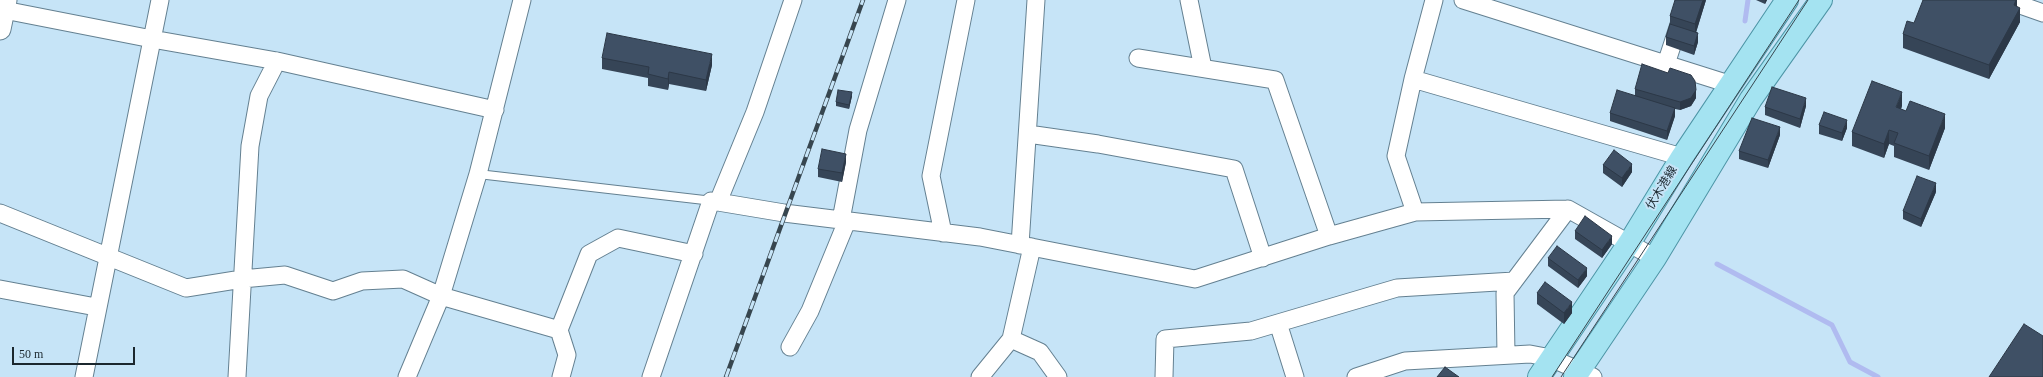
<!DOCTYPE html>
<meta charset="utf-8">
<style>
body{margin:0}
#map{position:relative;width:2043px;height:377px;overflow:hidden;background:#c6e4f7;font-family:"Times New Roman",serif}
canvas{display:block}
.scale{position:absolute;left:12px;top:347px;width:123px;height:18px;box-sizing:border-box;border:2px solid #1b272e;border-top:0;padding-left:5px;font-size:12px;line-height:14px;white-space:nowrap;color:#1b272e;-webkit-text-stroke:3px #c6e4f7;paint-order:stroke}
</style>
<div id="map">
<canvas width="2043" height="377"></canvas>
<div class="scale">50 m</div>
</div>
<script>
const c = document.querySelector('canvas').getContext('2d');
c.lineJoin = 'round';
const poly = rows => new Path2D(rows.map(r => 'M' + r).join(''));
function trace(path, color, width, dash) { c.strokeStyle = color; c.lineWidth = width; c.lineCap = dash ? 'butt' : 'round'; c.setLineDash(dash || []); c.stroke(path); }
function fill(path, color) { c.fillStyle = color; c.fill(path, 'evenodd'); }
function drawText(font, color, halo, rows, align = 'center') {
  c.font = font + ' "Times New Roman","Noto Sans JP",serif'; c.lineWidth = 4; c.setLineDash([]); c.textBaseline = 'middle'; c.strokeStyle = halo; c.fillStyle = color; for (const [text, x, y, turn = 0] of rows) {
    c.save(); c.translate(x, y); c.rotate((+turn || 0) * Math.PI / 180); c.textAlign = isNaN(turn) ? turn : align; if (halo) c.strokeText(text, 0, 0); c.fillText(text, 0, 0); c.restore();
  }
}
const stream = poly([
 [1745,21,1748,0],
 [1717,264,1832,325,1850,362,1878,377]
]);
const service = poly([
 [478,174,713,201]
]);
const minor = poly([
 [793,0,755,112,718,202,784,213,980,237,1195,279,1329,236,1415,212,1568,209,1655,258],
 [1189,0,1203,68],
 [1463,0,1729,84],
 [2006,0,2043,13],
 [4,10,152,39,277,61,495,110],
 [1138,58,1275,80,1329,236],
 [1666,64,1687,0],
 [1413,79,1682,157],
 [1028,134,1098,144,1234,169,1263,258],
 [1415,212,1396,156,1413,79,1434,0],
 [0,213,186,288,242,279,285,275,333,291,362,281,403,279,441,296,559,330],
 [841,220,858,130,897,0],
 [943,233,931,176,966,0],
 [1020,245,1036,0],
 [0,289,96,307],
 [1278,323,1295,377],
 [1011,339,1040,352,1058,377],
 [790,347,810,311,847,221],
 [1506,355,1505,293,1568,209],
 [84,377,160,0],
 [237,377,250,146,259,96,277,61],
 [407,377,441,296,478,174,522,0],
 [561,377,567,355,559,330,589,254,618,238,694,254],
 [651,377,711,201],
 [980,377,1011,339,1032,247],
 [1164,377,1165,339,1251,331,1397,288,1514,281],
 [1356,377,1405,361,1530,354,1551,358,1593,377]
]);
const tertiary = poly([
 [0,29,6,0]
]);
const primary = poly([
 [1539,377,1630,242,1682,157,1787,0],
 [1575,377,1655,258,1751,99,1821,0]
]);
const tram = poly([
 [1552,377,1799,0],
 [1561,377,1808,0]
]);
const rail = poly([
 [726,377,863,0]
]);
const wall = poly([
 [1706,0,1696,33,1698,42,1694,55,1666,45,1666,37,1670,25,1670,16],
 [1756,0,1767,0,1765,4],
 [2017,0,2017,7,2020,22,1989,79,1903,48,1903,34],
 [602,58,712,65,706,91,669,84,668,90,648,86,648,78,602,69],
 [1635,89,1696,98,1691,106,1680,110,1675,109,1675,116,1667,140,1610,121,1610,113,1635,95],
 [852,96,849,109,836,106,836,102],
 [1806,106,1800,128,1765,115,1765,107],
 [1902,106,1901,109,1945,128,1929,170,1894,157,1894,146,1889,144,1884,158,1852,146,1852,132],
 [1819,125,1847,128,1842,141,1819,134],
 [1780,135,1768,168,1739,159,1739,151],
 [846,162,842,182,818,177,818,169],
 [1603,165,1632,172,1622,187,1603,173],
 [1936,192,1921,227,1903,219,1903,211],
 [1575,231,1612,244,1602,258,1575,239],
 [1548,258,1587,276,1578,288,1548,266],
 [1537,293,1572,313,1564,324,1537,304]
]);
const shadedWall = poly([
 [1703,0,1706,0,1695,35,1695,24],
 [1765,0,1767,0,1765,4],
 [2016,0,2017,0,2017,12,2020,8,2020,22,1989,79,1989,65],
 [1698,33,1698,42,1694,55,1694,46],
 [712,54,712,65,706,91,706,80],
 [669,72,669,84,668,90,668,79],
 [1696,90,1696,98,1691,106,1680,110,1680,102],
 [852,92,852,96,849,109,849,105],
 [1902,92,1902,106,1896,121,1896,107],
 [1806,98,1806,106,1800,128,1800,119],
 [1675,108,1675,116,1667,140,1667,131],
 [1945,114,1945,128,1929,170,1929,156],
 [1847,120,1847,128,1842,141,1842,133],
 [1780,127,1780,135,1768,168,1768,160],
 [1889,130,1889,144,1884,158,1884,144],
 [846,154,846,162,842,182,842,173],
 [1632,164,1632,172,1622,187,1622,178],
 [1936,183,1936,192,1921,227,1921,219],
 [1612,236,1612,244,1602,258,1602,250],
 [1587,268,1587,276,1578,288,1578,280],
 [1572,302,1572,313,1564,324,1564,313]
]);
const building = poly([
 [1675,0,1703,0,1695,24,1670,16,1675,0],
 [1923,0,2016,0,2014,5,2020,8,1989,65,1903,34,1907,21,1914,23,1923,0],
 [1670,24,1698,33,1694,46,1666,37,1670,24],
 [607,33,712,54,706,80,669,72,668,79,648,74,649,67,602,58,607,33],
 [1642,64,1668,73,1670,68,1691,75,1695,81,1696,90,1691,98,1680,102,1635,89,1642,64],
 [1872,81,1902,92,1896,107,1906,111,1910,101,1945,114,1929,156,1894,143,1898,133,1889,130,1884,144,1852,132,1872,81],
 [1772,87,1806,98,1800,119,1765,107,1772,87],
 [838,90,852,92,849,105,836,102,838,90],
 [1617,90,1675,108,1667,131,1610,113,1617,90],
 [1824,112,1847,120,1842,133,1819,125,1824,112],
 [1752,118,1780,127,1768,160,1739,151,1752,118],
 [822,149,846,154,842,173,818,169,822,149],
 [1614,150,1632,164,1622,178,1603,165,1614,150],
 [1917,176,1936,183,1921,219,1903,211,1917,176],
 [1585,216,1612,236,1602,250,1575,231,1585,216],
 [1557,246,1587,268,1578,280,1548,258,1557,246],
 [1545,282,1572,302,1564,313,1537,293,1545,282],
 [2024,324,2043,336,2043,377,1989,377,2024,324],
 [1445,367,1459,377,1437,377,1445,367]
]);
const streetNames = [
 ["伏木港線",1662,188,-59]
];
trace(stream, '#b0bbf0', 5);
trace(service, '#648091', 10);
trace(minor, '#648091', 19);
trace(tertiary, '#648091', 23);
trace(primary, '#4d95a6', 24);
trace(service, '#fff', 8);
trace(minor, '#fff', 17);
trace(tertiary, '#fff', 21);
trace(primary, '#a4e3f1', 22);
trace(tram, '#37464f', 1);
trace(rail, '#37464f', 4.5);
trace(rail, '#c6e4f7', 3, [9]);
fill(wall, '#364557');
fill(shadedWall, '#2c3847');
fill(building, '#3f5065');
trace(building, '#2c3847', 1);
drawText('12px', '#1b272e', '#c6e4f7', streetNames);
</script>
